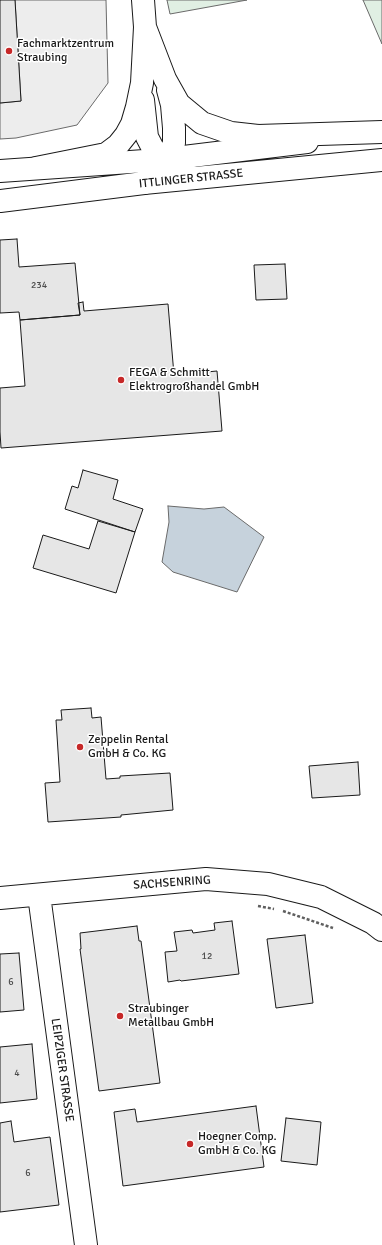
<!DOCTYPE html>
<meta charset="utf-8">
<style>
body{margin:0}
canvas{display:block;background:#fff}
</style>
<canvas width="382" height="1245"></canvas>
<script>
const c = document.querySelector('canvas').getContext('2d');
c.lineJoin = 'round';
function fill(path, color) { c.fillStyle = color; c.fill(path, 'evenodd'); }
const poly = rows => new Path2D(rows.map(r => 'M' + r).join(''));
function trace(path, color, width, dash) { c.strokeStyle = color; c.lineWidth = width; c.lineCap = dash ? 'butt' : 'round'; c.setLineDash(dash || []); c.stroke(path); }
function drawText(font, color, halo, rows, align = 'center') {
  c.font = font + ' Signika,sans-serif'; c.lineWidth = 3; c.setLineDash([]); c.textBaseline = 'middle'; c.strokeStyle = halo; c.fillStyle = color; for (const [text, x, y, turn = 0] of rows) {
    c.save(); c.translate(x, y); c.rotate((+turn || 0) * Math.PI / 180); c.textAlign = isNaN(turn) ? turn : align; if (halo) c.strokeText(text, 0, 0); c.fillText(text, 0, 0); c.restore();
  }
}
const green = poly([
 [167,0,247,0,170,14,167,0],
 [363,0,382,0,382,44,363,0]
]);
const parking = poly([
 [15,0,106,0,108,83,77,125,16,138,0,139,0,103,21,101,15,0]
]);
const water = poly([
 [168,506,204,509,224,507,264,537,237,592,173,572,162,562,169,522,168,506]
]);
const building = poly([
 [0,0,15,0,21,101,0,103,0,0],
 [17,239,19,267,75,263,80,315,20,320,19,312,0,313,0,240,17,239],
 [285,264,287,299,256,300,254,265,285,264],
 [83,302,84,311,168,304,174,375,217,371,222,431,1,448,0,432,0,388,25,386,20,320,80,315,78,303,83,302],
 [83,470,118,480,113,499,143,509,135,532,65,509,72,486,78,488,83,470],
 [98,521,135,532,116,593,33,568,43,535,89,549,98,521],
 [91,708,92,718,101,717,106,779,120,778,120,776,170,773,173,810,121,815,121,817,48,822,45,783,60,782,56,720,62,720,61,710,91,708],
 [358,762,360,795,312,798,309,766,358,762],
 [232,921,239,974,181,981,180,980,168,982,165,952,177,951,174,932,192,930,193,933,215,930,214,923,232,921],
 [137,926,139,941,141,941,160,1083,99,1091,80,949,81,949,80,933,137,926],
 [305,935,313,1003,276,1008,267,939,305,935],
 [19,953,24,1010,0,1012,0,954,19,953],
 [32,1044,37,1099,0,1103,0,1047,32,1044],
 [256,1106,264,1167,123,1186,114,1112,135,1109,137,1122,256,1106],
 [286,1118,321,1122,317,1165,281,1161,286,1118],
 [11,1121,14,1142,50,1137,59,1205,0,1212,0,1123,11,1121]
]);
const path = poly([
 [258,906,274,909],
 [283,911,333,928]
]);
const minor = poly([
 [0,171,159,160,307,142],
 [0,201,144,183,382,160],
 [39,895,86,1245],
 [0,898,206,879,268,884,321,897,373,923,382,930]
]);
const highway = poly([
 [145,27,165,79,179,104,202,123,231,133,258,136,382,132],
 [143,100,147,137,159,160,174,170,194,178],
 [36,168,106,154,118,145,126,135,132,124,137,107,142,83,145,27,143,0],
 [144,183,159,173,165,164,168,159,174,143,174,128,172,105,168,90]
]);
const markers = [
 [9,51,4,"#c62828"],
 [121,380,4,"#c62828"],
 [80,747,4,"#c62828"],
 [120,1016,4,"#c62828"],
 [190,1144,4,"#c62828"]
];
const numberNames = [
 ["234",39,285],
 ["12",207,956],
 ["6",11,982],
 ["4",17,1073],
 ["6",28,1173]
];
const poiNames = [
 ["Fachmarktzentrum",17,44],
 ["Straubing",17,58],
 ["FEGA & Schmitt",129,373],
 ["Elektrogroßhandel GmbH",129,387],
 ["Zeppelin Rental",88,740],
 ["GmbH & Co. KG",88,754],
 ["Straubinger",128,1009],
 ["Metallbau GmbH",128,1023],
 ["Hoegner Comp.",198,1137],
 ["GmbH & Co. KG",198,1151]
];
const streetNames = [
 ["ITTLINGER STRASSE",191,179,-6],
 ["SACHSENRING",172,883,-4],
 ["LEIPZIGER STRASSE",62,1070,82]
];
fill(green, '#e0efe3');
trace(green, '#6a6a6a', 1);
fill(parking, '#ededed');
trace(parking, '#6a6a6a', 1);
fill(water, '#c6d2dc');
trace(water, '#6a6a6a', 1);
fill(building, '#e6e6e6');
trace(building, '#1a1a1a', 1);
trace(minor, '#1a1a1a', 24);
trace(highway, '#1a1a1a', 24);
trace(path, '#5f5f5f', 2.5, [3, 2]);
trace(minor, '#fff', 22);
trace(highway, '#fff', 22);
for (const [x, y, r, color] of markers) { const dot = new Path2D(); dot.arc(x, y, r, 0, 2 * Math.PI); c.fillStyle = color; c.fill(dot); trace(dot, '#fff', 1.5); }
drawText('10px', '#4d4d4d', null, numberNames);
drawText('12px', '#1a1a1a', '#fff', poiNames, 'left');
drawText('12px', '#1a1a1a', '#fff', streetNames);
</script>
